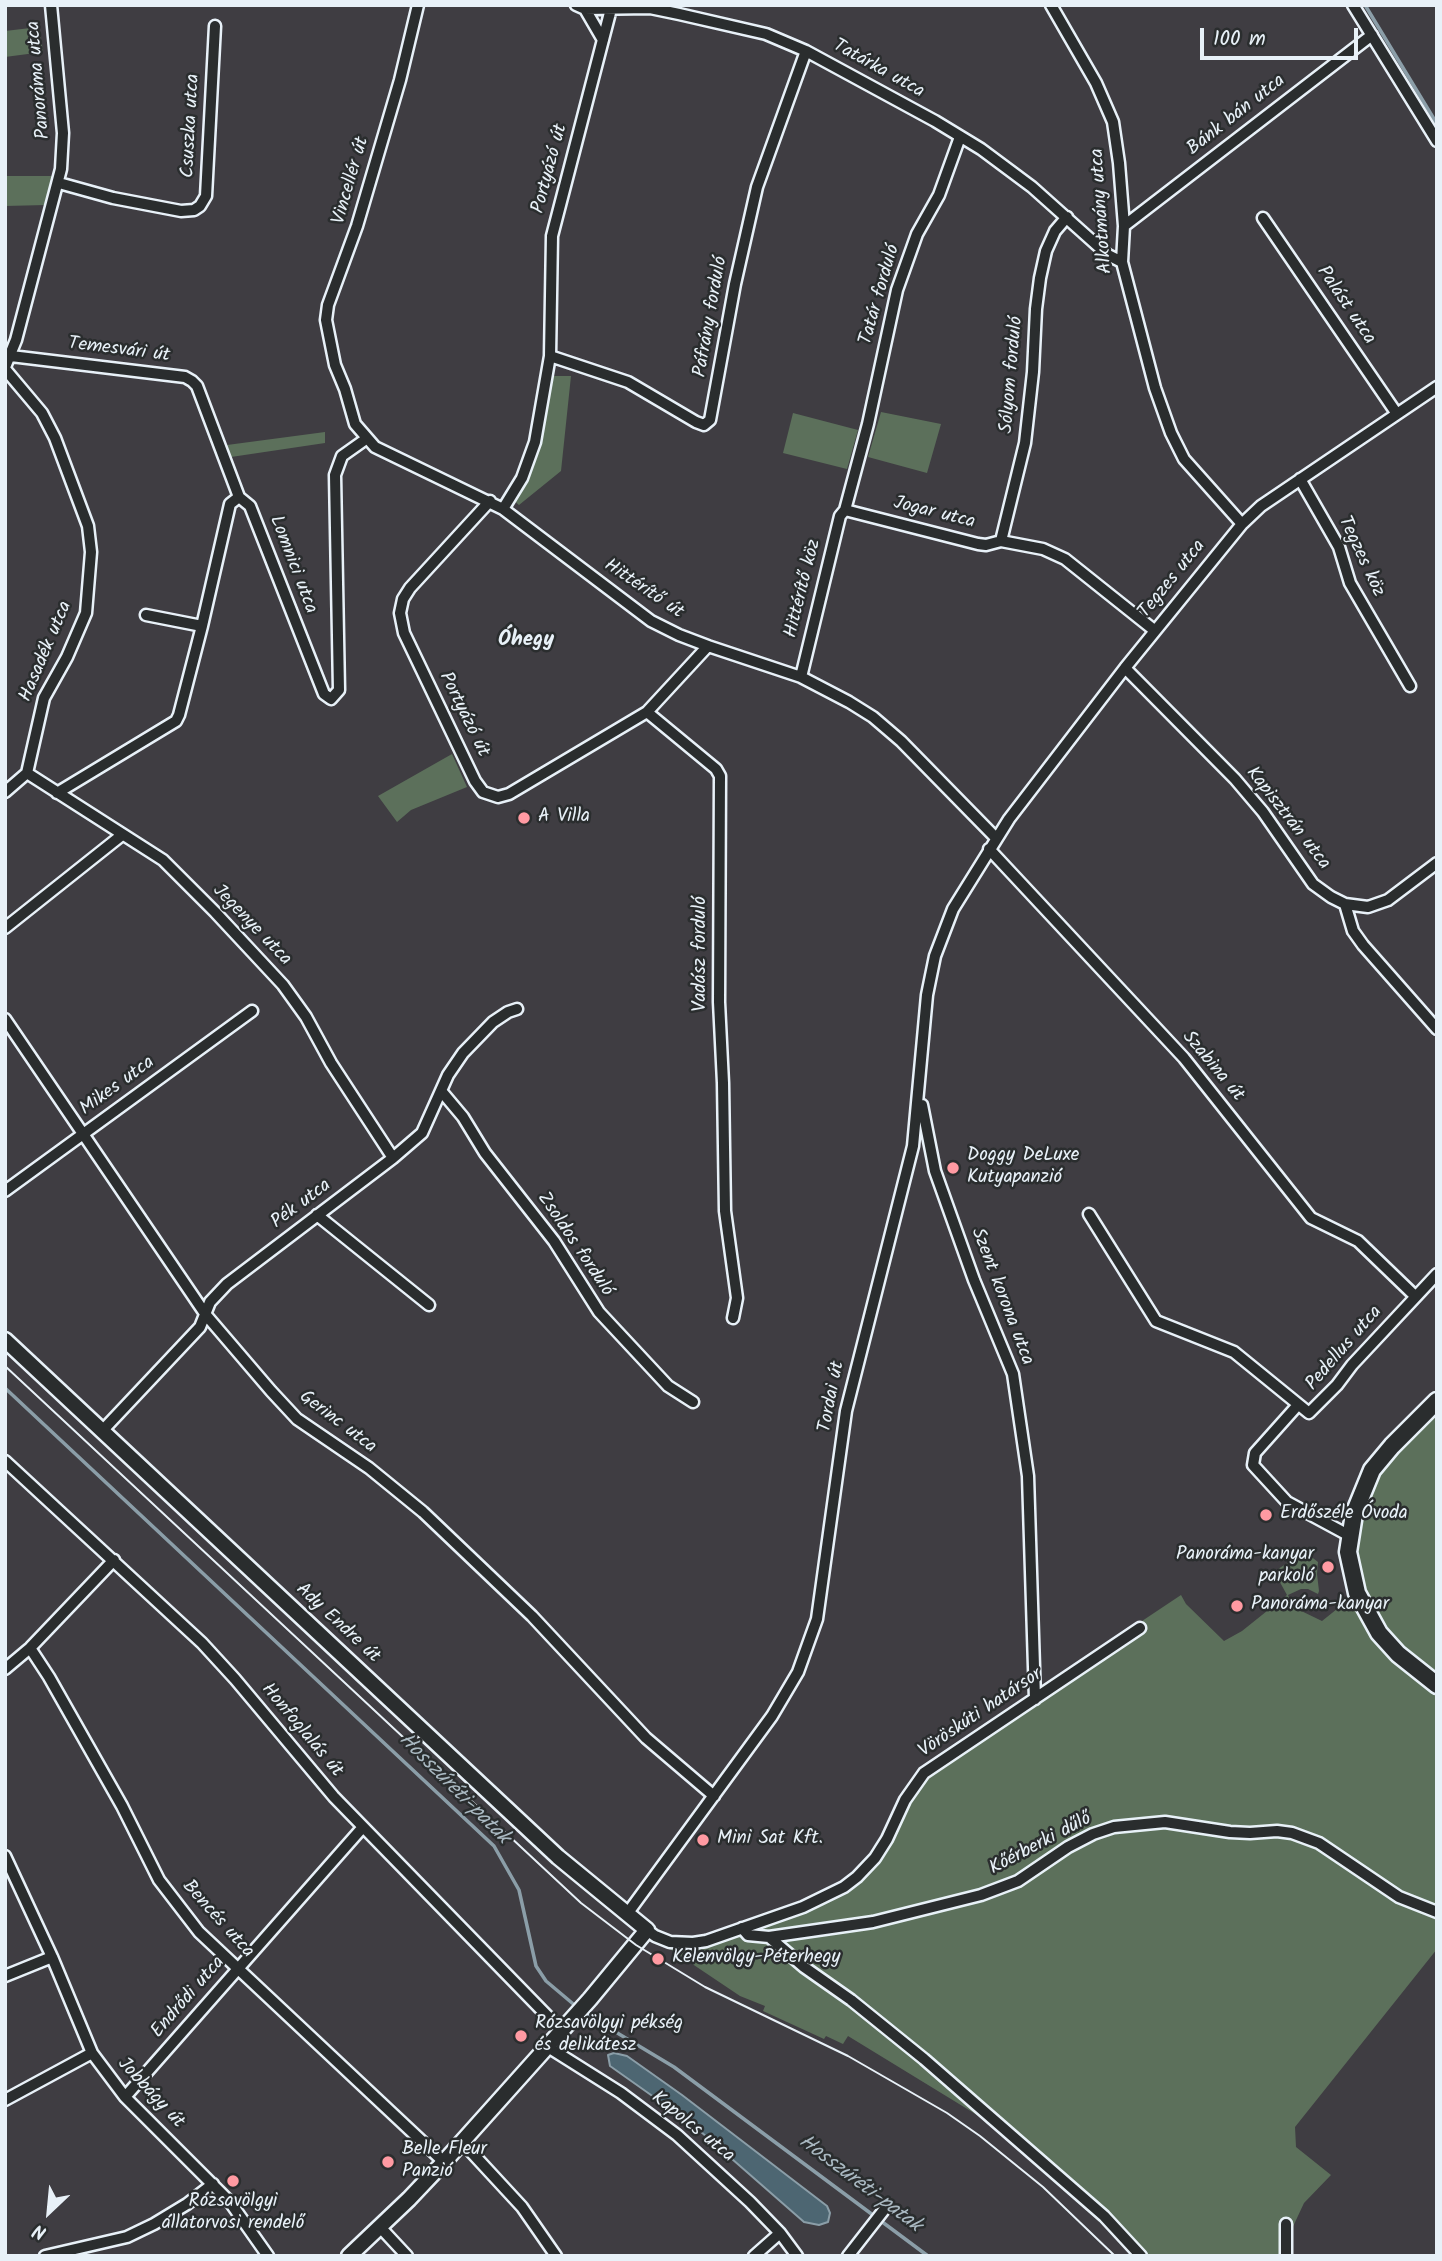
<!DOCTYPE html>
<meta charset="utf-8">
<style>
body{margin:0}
#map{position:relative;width:1442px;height:2261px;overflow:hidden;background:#3f3d42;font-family:Kalam,sans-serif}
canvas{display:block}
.frame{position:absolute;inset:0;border:7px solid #e8f1f8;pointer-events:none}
.north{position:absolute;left:14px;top:2177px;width:70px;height:70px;-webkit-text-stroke:5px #2a2d2e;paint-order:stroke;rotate:206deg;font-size:19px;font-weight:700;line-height:28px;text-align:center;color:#e8f1f8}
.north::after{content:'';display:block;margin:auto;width:24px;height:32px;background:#e8f1f8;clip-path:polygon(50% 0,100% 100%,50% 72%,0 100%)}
.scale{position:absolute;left:1200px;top:28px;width:158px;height:32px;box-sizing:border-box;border:4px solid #e8f1f8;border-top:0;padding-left:9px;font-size:21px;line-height:24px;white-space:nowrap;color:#e8f1f8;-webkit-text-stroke:5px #2a2d2e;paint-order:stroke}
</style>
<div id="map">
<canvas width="1442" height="2261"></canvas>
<div class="frame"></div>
<div class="north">N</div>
<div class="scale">100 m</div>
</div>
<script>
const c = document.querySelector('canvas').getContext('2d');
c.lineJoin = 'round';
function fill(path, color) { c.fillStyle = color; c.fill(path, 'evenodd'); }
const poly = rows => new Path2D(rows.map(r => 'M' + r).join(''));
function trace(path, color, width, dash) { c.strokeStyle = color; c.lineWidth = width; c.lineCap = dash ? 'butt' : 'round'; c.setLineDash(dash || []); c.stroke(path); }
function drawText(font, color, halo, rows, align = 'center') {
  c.font = font + ' Kalam,sans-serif'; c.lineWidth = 5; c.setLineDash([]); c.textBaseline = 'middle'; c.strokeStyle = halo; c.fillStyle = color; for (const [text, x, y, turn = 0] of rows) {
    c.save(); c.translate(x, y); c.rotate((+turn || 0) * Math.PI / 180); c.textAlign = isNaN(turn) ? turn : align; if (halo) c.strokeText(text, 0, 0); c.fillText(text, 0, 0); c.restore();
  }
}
const green = poly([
 [39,27,43,52,5,57,5,31],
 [5,176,53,176,46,205,5,206],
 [550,376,571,376,561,471,519,505,513,500],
 [881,412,941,424,927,473,868,457],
 [793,413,858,430,847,469,783,453],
 [325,432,325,443,231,457,227,445],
 [452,754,467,787,411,810,397,822,378,796],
 [1437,1401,1437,1949,1295,2127,1296,2147,1331,2175,1304,2203,1290,2233,1289,2256,1138,2256,982,2118,848,2036,843,2044,826,2036,824,2039,763,2011,765,2006,740,1996,667,1947,670,1942,693,1943,803,1907,857,1877,924,1773,1037,1701,1139,1623,1181,1595,1186,1604,1224,1641,1242,1631,1287,1595,1276,1575,1278,1569,1305,1552,1318,1562,1317,1574,1319,1591,1318,1594,1308,1589,1301,1589,1288,1595,1293,1607,1322,1621,1357,1593,1351,1572,1362,1493]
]);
const water = poly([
 [614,2053,627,2056,682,2095,827,2206,830,2213,828,2222,819,2225,804,2222,692,2124,610,2066,608,2055,614,2053]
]);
const stream = poly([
 [1365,5,1437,124],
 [5,1388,494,1846,519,1890,536,1966,546,1981,578,2008],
 [584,2013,674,2067,928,2256]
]);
const street = poly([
 [418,5,400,80,357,226,328,305,326,320,335,365,345,389,355,424,375,447,503,509,651,621,679,635,708,646,801,677,849,702,873,717,901,741,996,838],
 [576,5,585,9,650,8,679,14,766,34,806,51,935,121,981,149,1032,187,1108,255,1122,262],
 [1051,5,1096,83,1113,122,1119,163,1124,226,1122,262,1155,388,1171,433,1184,459,1242,524],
 [1353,5,1437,141],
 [585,9,603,40],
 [960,137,939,195,917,234,897,290,868,424,845,510,978,544,986,545,1001,541,1043,549,1065,559,1154,630],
 [59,183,113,198,181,211,194,210,200,206,206,196,215,26],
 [1263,218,1397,414],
 [1124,226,1372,35],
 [11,356,185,377,192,381,197,386,239,497],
 [550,356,628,382,696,422,704,425,710,420,735,284,757,187,806,51],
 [5,367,16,340,61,169,63,133,51,5],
 [5,369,42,413,55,438,88,526,91,552,86,613,67,657,44,698,27,773,5,792],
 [1300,479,1339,547,1350,583,1410,686],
 [239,497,250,506,324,694,331,699,339,690,335,475,342,456,366,439],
 [490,501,410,588,403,599,400,613,404,633,475,781,483,792,498,797,509,794,647,712,708,646],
 [503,509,522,478,535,442,550,356,552,236,612,5],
 [1001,541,1025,443,1033,372,1036,309,1040,278,1046,251,1055,231,1067,217],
 [146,615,202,626],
 [1125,668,1235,779,1263,812,1313,884,1331,897,1345,904,1368,907,1388,900,1437,863],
 [801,677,840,516,845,510],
 [647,712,716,769,720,776,719,1002,723,1083,725,1211,737,1298,733,1318],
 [27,773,163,860,215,912,283,985,306,1017,331,1063,393,1158],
 [57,793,176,721,179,715,202,626,230,504,239,497],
 [989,849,1184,1058,1311,1218,1358,1241,1415,1296],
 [1345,904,1353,931,1363,945,1437,1029],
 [5,928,122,835],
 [5,1019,206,1315,271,1391,297,1419,369,1468,423,1512,532,1616,646,1738,714,1796],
 [442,1092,463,1117,485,1153,554,1241,599,1312,668,1386,693,1402],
 [922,1105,935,1171,974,1280,1013,1374,1028,1476,1035,1699],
 [5,1191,252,1011],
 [1089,1214,1156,1321,1234,1352,1309,1413,1337,1385,1352,1365,1437,1274],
 [317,1215,429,1305],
 [1297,1406,1255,1453,1253,1465,1287,1502,1350,1536],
 [103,1430,200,1327,210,1302,227,1284,393,1158,422,1133,448,1075,463,1053,493,1022,508,1012,517,1009],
 [5,1461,202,1643,235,1679,334,1797,562,2031],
 [30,1648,49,1677,122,1806,159,1880,199,1932,444,2162],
 [5,1669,30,1648,114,1560],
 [5,1856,52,1957,92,2053,125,2097,230,2202,268,2256],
 [627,1914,772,1716,798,1672,817,1619,846,1411,913,1146,927,995,935,956,953,909,1009,819,1125,668,1242,524,1261,506,1437,387],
 [742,1928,748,1935,769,1937,804,1967,851,2000,924,2059,1104,2216,1141,2256],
 [647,1930,655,1936,670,1942,693,1943,706,1941,803,1907,844,1887,857,1877,875,1858,887,1839,905,1800,924,1773,1140,1628],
 [769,1937,873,1922,981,1895,1018,1881,1068,1847,1093,1834,1114,1827,1165,1822,1230,1832,1250,1833,1277,1831,1292,1833,1319,1843,1399,1897,1437,1912],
 [5,1976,52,1957],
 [548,2047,621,2093,677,2135,750,2202,780,2233,797,2256],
 [125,2097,363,1827],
 [5,2100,92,2053],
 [462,2142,522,2207,556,2256],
 [380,2227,407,2256],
 [45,2256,127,2237,154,2224,187,2204,213,2184],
 [754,2256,780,2233],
 [848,2256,887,2206],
 [1286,2256,1286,2224]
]);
const secondary = poly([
 [5,1340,558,1857,647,1930,590,1999,444,2162,409,2199,349,2256]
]);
const primary = poly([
 [1437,1401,1392,1446,1372,1470,1354,1514,1348,1552,1357,1593,1379,1633,1398,1654,1437,1685]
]);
const tram = poly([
 [5,1366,581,1903,636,1945,705,1987,848,2056,947,2113,980,2136,1043,2187,1115,2256]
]);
const markers = [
 [524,818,7,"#ff9aa2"],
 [953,1168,7,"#ff9aa2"],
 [1266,1515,7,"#ff9aa2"],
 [1328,1567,7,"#ff9aa2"],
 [1237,1606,7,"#ff9aa2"],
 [703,1840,7,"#ff9aa2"],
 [658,1959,7,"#ff9aa2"],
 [521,2036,7,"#ff9aa2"],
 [388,2162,7,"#ff9aa2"],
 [233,2181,7,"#ff9aa2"]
];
const streetNames = [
 ["Tatárka utca",878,70,29],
 ["Panoráma utca",40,80,-95],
 ["Bánk bán utca",1237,116,-38],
 ["Csuszka utca",192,126,-87],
 ["Portyázó út",551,169,-75],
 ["Vincellér út",352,181,-74],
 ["Alkotmány utca",1103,211,-94],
 ["Tatár forduló",881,295,-74],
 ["Palást utca",1345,306,56],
 ["Páfrány forduló",712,317,-80],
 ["Temesvári út",119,351,7],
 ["Sólyom forduló",1013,375,-85],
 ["Jogar utca",934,514,14],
 ["Tegzes köz",1360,557,65],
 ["Lomnici utca",292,565,69],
 ["Tegzes utca",1173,580,-51],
 ["Hittérítő köz",804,589,-76],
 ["Hittérítő út",643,590,34],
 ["Hasadék utca",47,652,-67],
 ["Portyázó út",463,715,64],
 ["Kapisztrán utca",1287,819,52],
 ["Jegenye utca",251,926,46],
 ["Vadász forduló",702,954,-90],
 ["Szabina út",1212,1067,50],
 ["Mikes utca",118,1087,-36],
 ["Pék utca",302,1205,-37],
 ["Zsoldos forduló",574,1245,56],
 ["Szent korona utca",1001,1297,69],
 ["Pedellus utca",1345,1349,-49],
 ["Tordai út",833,1397,-79],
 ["Gerinc utca",337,1423,37],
 ["Ady Endre út",337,1624,43],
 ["Vöröskúti határsor",981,1714,-34],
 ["Honfoglalás út",301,1731,50],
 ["Kőérberki dűlő",1041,1845,-28],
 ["Bencés utca",217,1920,48],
 ["Endrődi utca",189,1998,-49],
 ["Jobbágy út",150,2094,47],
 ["Kapolcs utca",692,2128,39]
];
const poiNames = [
 ["A Villa",538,818],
 ["Doggy DeLuxe",967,1157],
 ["Kutyapanzió",967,1179],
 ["Erdőszéle Óvoda",1280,1515],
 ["Panoráma-kanyar",1314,1556,"right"],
 ["parkoló",1314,1578,"right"],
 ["Panoráma-kanyar",1251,1606],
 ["Mini Sat Kft.",717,1840],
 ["Kelenvölgy-Péterhegy",672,1959],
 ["Rózsavölgyi pékség",535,2025],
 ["és delikátesz",535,2047],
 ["Belle Fleur",402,2151],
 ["Panzió",402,2173],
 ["Rózsavölgyi",233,2203,"center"],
 ["állatorvosi rendelő",233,2225,"center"]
];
const neighbourhoodNames = [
 ["Óhegy",526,641]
];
const waterNames = [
 ["Hosszúréti-patak",453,1790,45],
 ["Hosszúréti-patak",859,2185,37]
];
fill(green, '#5c705b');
fill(water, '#4d6672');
trace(water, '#8b9ea8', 2);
trace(stream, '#8b9ea8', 3.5);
trace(street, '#e8f1f8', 15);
trace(secondary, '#e8f1f8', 19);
trace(primary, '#e8f1f8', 21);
trace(street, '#2a2d2e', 10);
trace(secondary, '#2a2d2e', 14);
trace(primary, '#2a2d2e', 16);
trace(tram, '#e8f1f8', 2);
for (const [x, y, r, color] of markers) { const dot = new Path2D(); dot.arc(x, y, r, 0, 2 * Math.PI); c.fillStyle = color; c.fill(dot); trace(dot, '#2a2d2e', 2.5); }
drawText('19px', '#e8f1f8', '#2a2d2e', streetNames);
drawText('19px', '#e8f1f8', '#2a2d2e', poiNames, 'left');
drawText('bold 21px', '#e8f1f8', '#2a2d2e', neighbourhoodNames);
drawText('italic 21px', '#aab9c2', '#2a2d2e', waterNames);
</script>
